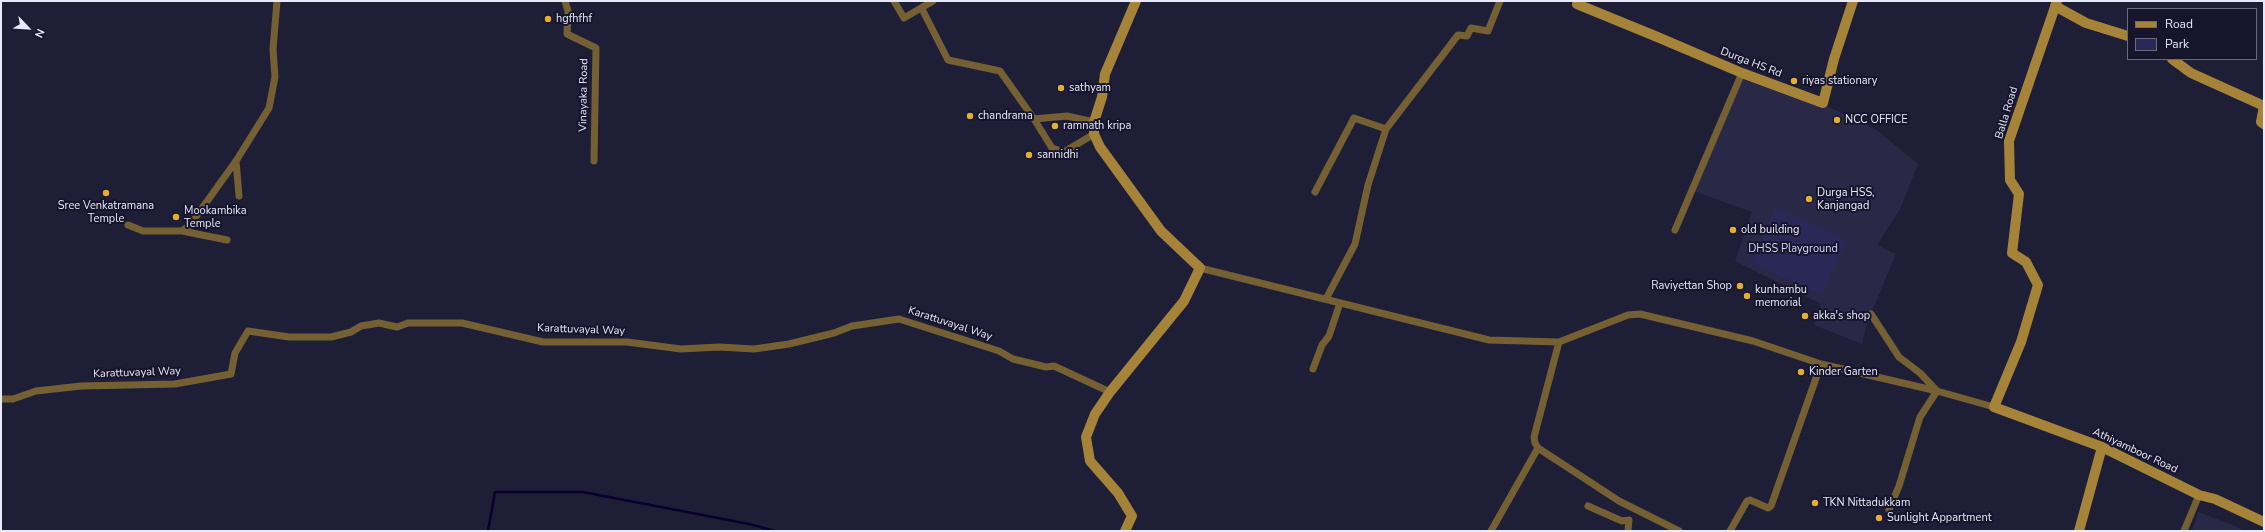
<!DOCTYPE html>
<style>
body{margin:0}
#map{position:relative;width:2265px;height:532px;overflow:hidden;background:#1f1e37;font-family:"Nunito Sans",sans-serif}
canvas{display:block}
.frame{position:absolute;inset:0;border:2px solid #e8e9fa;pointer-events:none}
.legend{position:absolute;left:2127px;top:8px;width:130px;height:52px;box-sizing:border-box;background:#16152c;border:1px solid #6a6a7e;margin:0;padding:5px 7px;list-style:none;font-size:12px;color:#e8e9fa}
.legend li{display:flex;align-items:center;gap:8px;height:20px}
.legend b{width:20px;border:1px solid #6a6a7e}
.north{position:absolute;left:8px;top:8px;width:40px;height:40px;-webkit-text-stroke:3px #16152c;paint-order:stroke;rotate:115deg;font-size:11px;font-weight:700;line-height:16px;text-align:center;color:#e8e9fa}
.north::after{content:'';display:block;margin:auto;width:14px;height:18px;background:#e8e9fa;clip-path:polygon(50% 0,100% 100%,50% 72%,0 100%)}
</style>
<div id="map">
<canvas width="2265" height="532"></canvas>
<div class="frame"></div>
<ul class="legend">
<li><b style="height:5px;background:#a58339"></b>Road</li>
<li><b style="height:11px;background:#2a2857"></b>Park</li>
</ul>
<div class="north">N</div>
</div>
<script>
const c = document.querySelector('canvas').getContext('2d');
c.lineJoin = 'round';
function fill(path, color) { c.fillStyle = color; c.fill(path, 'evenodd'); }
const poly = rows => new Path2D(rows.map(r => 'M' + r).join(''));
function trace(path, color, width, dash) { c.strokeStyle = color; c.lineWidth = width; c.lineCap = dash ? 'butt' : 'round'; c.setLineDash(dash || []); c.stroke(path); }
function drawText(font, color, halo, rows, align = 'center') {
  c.font = font + ' "Nunito Sans",sans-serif'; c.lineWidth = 4; c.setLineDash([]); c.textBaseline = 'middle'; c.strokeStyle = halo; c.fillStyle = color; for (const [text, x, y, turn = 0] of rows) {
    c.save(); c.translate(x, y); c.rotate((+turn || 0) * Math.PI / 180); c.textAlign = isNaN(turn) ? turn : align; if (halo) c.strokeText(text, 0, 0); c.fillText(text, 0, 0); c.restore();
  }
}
const built = poly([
 [1740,68,1825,105,1877,130,1918,164,1900,209,1877,245,1896,254,1867,323,1862,344,1814,325,1821,304,1735,261,1752,212,1688,189],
 [2198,512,2235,526,2245,531,2192,531]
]);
const green = poly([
 [1776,207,1847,240,1822,295,1751,263]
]);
const stream = poly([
 [488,531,495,492,583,492,749,524,775,531]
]);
const street = poly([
 [565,1,568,11,567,34,596,48,594,161],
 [894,1,904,18,933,1],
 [922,9,948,60,1000,71,1034,119,1067,116,1094,122],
 [1034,119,1052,148,1064,152,1094,134],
 [236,161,239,196],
 [1315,192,1354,118,1386,129],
 [128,225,143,231,182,231,190,225,236,161,269,108,275,77,273,49,277,1],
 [1675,230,1742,73],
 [182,231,227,240],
 [1200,268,1489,340,1559,342,1628,315,1640,314,1753,341,1821,364,1937,391,1994,407],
 [1326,299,1355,244,1368,185,1386,129,1458,35,1467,36,1471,28,1488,31,1500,1],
 [1871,314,1899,357,1920,373,1937,391,1920,417,1899,486,1889,510],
 [1559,342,1534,437,1535,443,1538,448,1619,501,1679,531],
 [1313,369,1322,345,1329,336,1340,303],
 [1,399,13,399,36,391,81,386,175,384,231,374,235,353,248,331,289,337,331,337,351,332,361,326,379,323,397,327,408,323,462,323,543,342,627,342,681,349,719,347,754,349,789,344,834,333,852,326,899,319,999,351,1013,359,1046,367,1054,366,1110,392],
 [1588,506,1622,521,1629,520,1628,531],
 [1491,531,1538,448],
 [1730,531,1747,501,1750,500,1768,508,1771,506,1821,364],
 [2184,531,2199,495]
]);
const secondary = poly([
 [1578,1,1577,4,1655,36,1742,73,1823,103,1834,59,1853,1],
 [2057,1,2009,141,2010,180,2019,194,2012,253,2026,262,2038,285,2021,342,1994,407,2102,447,2199,495,2215,499,2264,522],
 [2055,6,2086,23,2128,36],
 [2172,59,2191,73,2264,106,2261,122,2264,124],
 [1125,531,1132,516,1118,493,1090,461,1086,437,1095,414,1110,392,1184,301,1200,268,1161,231,1100,147,1094,134,1094,122,1102,97,1105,74,1136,1],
 [2079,531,2102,447]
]);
const markers = [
 [548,19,4,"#e2af34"],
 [1794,81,4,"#e2af34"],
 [1061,88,4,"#e2af34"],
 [970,116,4,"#e2af34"],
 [1837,120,4,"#e2af34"],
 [1055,126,4,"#e2af34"],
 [1029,155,4,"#e2af34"],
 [106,193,4,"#e2af34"],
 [1809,199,4,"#e2af34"],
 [176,217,4,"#e2af34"],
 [1733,230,4,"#e2af34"],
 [1740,286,4,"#e2af34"],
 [1747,296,4,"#e2af34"],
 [1805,316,4,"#e2af34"],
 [1801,372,4,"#e2af34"],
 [1815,503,4,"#e2af34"],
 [1879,518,4,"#e2af34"]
];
const poiNames = [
 ["hgfhfhf",556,19],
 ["riyas stationary",1802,81],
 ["sathyam",1069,88],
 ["chandrama",978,116],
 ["NCC OFFICE",1845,120],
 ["ramnath kripa",1063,126],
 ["sannidhi",1037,155],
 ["Durga HSS,",1817,193],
 ["Kanjangad",1817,206],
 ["Sree Venkatramana",106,206,"center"],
 ["Temple",106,219,"center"],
 ["Mookambika",184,211],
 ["Temple",184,224],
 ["old building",1741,230],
 ["Raviyettan Shop",1732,286,"right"],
 ["kunhambu",1755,290],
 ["memorial",1755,303],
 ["akka's shop",1813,316],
 ["Kinder Garten",1809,372],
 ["TKN Nittadukkam",1823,503],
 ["Sunlight Appartment",1887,518]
];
const streetNames = [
 ["Durga HS Rd",1751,63,21],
 ["Vinayaka Road",584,95,-89],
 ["Balla Road",2007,113,-73],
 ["Karattuvayal Way",950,324,18],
 ["Karattuvayal Way",581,330,2],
 ["Karattuvayal Way",137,373,-2],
 ["Athiyamboor Road",2135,451,25]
];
const parkNames = [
 ["DHSS Playground",1793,249]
];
fill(built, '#292847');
fill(green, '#2a2857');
trace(stream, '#09002c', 2.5);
trace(street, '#756034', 7);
trace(secondary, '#a58339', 10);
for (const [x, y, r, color] of markers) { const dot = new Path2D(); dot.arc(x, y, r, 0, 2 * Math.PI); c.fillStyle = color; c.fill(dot); trace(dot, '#16152c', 1.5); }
drawText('11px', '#e8e9fa', '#16152c', poiNames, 'left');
drawText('11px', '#e8e9fa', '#16152c', streetNames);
drawText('11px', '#d5d7fa', '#16152c', parkNames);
</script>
